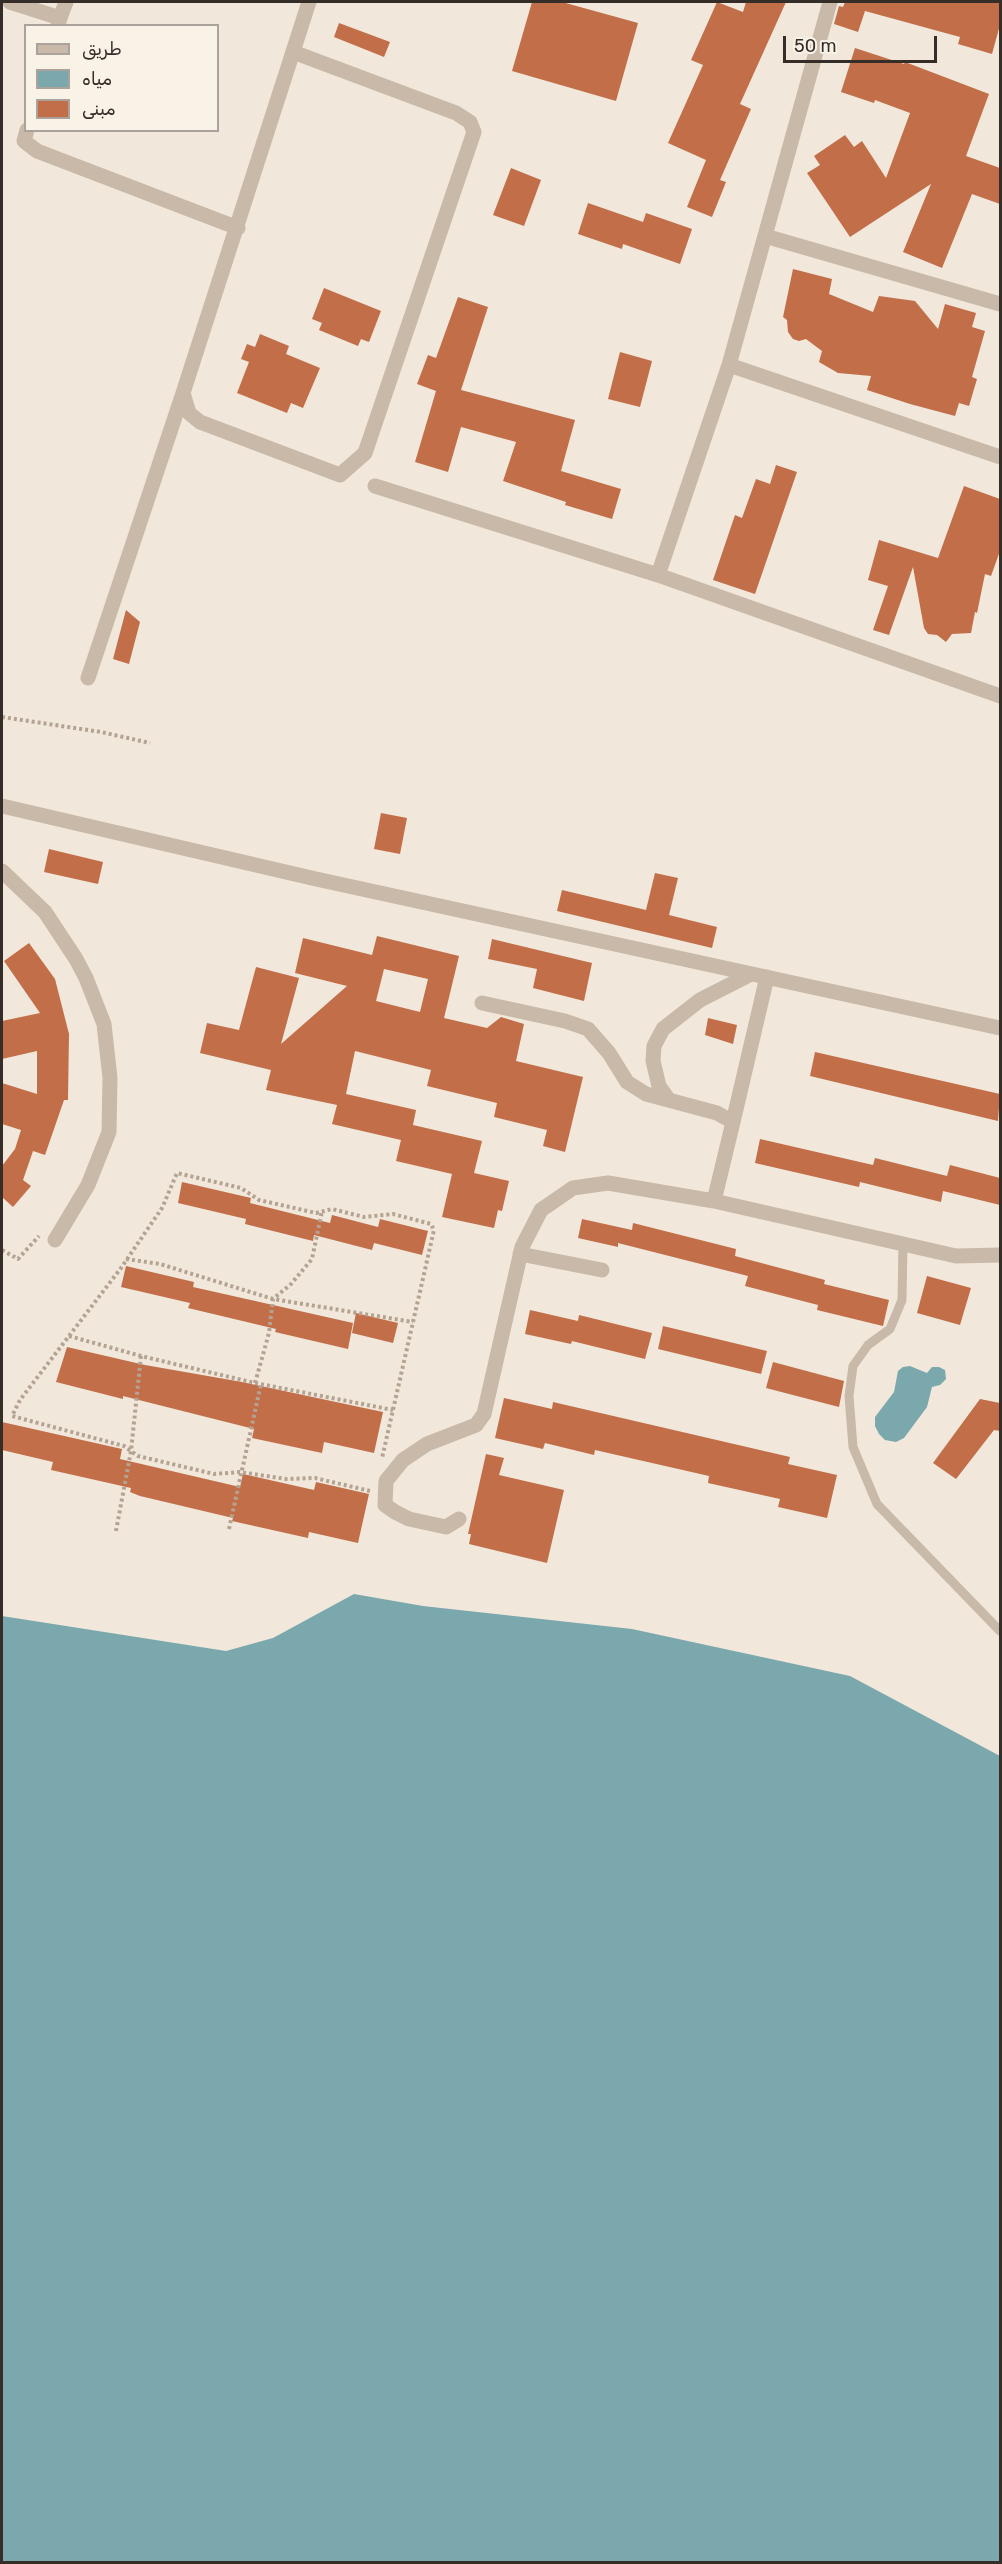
<!DOCTYPE html>
<meta charset="utf-8">
<style>
body{margin:0}
#map{position:relative;width:1002px;height:2564px;overflow:hidden;background:#f1e8db;font-family:Rubik,"Noto Sans Arabic",sans-serif}
canvas{display:block}
.frame{position:absolute;inset:0;border:3px solid #352d28;pointer-events:none}
.legend{position:absolute;left:24px;top:24px;width:195px;height:108px;box-sizing:border-box;background:#f9f2e7;border:2px solid #aba39b;margin:0;padding:8px 10px;list-style:none;font-size:18px;color:#352d28}
.legend li{display:flex;align-items:center;gap:12px;height:30px}
.legend b{width:30px;border:2px solid #aba39b}
.scale{position:absolute;left:783px;top:36px;width:154px;height:27px;box-sizing:border-box;border:3px solid #352d28;border-top:0;padding-left:8px;font-size:18px;line-height:21px;white-space:nowrap;color:#352d28;-webkit-text-stroke:4px #f9f2e7;paint-order:stroke}
</style>
<div id="map">
<canvas width="1002" height="2564"></canvas>
<div class="frame"></div>
<ul class="legend">
<li><b style="height:8px;background:#c8b9a8"></b>طريق</li>
<li><b style="height:16px;background:#7ba8ad"></b>مياه</li>
<li><b style="height:16px;background:#c26e49"></b>مبنى</li>
</ul>
<div class="scale">50 m</div>
</div>
<script>
const c = document.querySelector('canvas').getContext('2d');
c.lineJoin = 'round';
function fill(path, color) { c.fillStyle = color; c.fill(path, 'evenodd'); }
const poly = rows => new Path2D(rows.map(r => 'M' + r).join(''));
function trace(path, color, width, dash) { c.strokeStyle = color; c.lineWidth = width; c.lineCap = dash ? 'butt' : 'round'; c.setLineDash(dash || []); c.stroke(path); }
const water = poly([
 [910,1366,927,1373,932,1367,939,1367,945,1370,946,1379,940,1385,932,1387,927,1407,904,1438,896,1442,885,1440,879,1434,875,1426,875,1417,894,1392,898,1371,903,1367],
 [354,1594,423,1606,632,1629,850,1676,1000,1756,1000,2562,2,2562,2,1616,226,1651,273,1638]
]);
const building = poly([
 [532,2,562,2,638,23,616,101,512,71],
 [717,2,743,12,746,2,786,2,740,104,751,109,720,180,726,182,712,217,687,207,706,160,668,143,703,65,691,60],
 [845,2,1000,2,1000,25,992,54,958,44,960,37,865,11,858,32,834,24,839,6,843,7],
 [339,23,390,42,384,57,334,37],
 [855,48,904,64,905,62,989,94,966,156,1000,168,1000,204,972,194,942,268,903,252,931,184,850,237,807,173,820,165,814,156,845,135,854,147,862,141,886,178,910,113,875,100,874,103,841,92],
 [511,168,541,180,524,226,493,215],
 [588,203,643,222,646,213,692,229,680,264,623,244,622,249,578,234],
 [793,269,832,279,829,294,873,312,879,296,915,301,938,329,945,304,976,313,972,327,985,331,972,377,977,379,969,406,959,403,955,416,910,404,867,390,871,376,838,373,819,362,822,351,806,339,799,341,793,339,788,332,787,320,783,317],
 [324,288,381,311,369,342,361,339,358,346,319,330,322,323,312,319],
 [458,297,488,307,461,390,575,420,561,471,621,489,612,519,565,505,566,502,503,481,516,442,461,427,448,472,415,462,436,391,417,384,428,355,436,358],
 [260,334,289,346,286,354,320,368,303,408,291,403,287,413,237,393,249,362,241,359,247,344,255,347],
 [620,352,652,361,640,407,608,399],
 [776,465,797,472,755,594,713,580,735,515,742,518,756,479,770,484],
 [964,486,1000,499,1000,551,991,576,985,574,977,613,975,612,971,633,952,634,946,642,937,635,928,634,924,628,913,567,889,635,873,630,888,586,868,580,879,540,938,558],
 [126,610,140,622,129,664,113,659],
 [381,813,407,818,400,854,374,849],
 [49,849,103,862,98,884,44,872],
 [655,873,678,878,669,915,717,927,712,948,557,911,562,890,646,910],
 [377,936,459,956,444,1018,487,1028,501,1017,524,1024,516,1061,583,1077,565,1152,543,1146,547,1130,494,1117,497,1103,427,1086,431,1070,355,1051,346,1094,416,1110,413,1125,482,1141,474,1173,509,1181,502,1211,498,1210,494,1228,442,1217,452,1174,396,1161,401,1140,332,1124,337,1105,266,1090,271,1070,200,1053,207,1023,239,1030,256,967,299,978,281,1044,347,986,295,973,303,938,372,955],
 [384,969,428,979,420,1012,376,1001],
 [492,939,592,963,584,1001,533,988,537,969,488,959],
 [29,943,55,979,69,1034,68,1100,64,1100,45,1155,33,1151,23,1180,31,1186,13,1207,2,1197,2,1166,15,1149,21,1130,2,1124,2,1083,37,1094,37,1051,2,1059,2,1021,40,1013,4,961],
 [708,1018,737,1025,733,1044,705,1035],
 [815,1052,1000,1094,998,1121,810,1076],
 [760,1139,873,1165,875,1158,947,1176,950,1165,1000,1178,1000,1205,943,1191,941,1202,860,1182,859,1187,755,1163],
 [182,1182,251,1198,250,1203,330,1223,332,1215,378,1227,380,1219,428,1231,422,1255,374,1243,372,1250,314,1235,313,1241,245,1224,246,1219,178,1203],
 [582,1219,632,1230,633,1223,736,1249,735,1256,825,1280,824,1284,889,1300,883,1326,817,1310,818,1305,745,1286,748,1276,618,1243,618,1247,578,1238],
 [126,1266,194,1282,193,1287,353,1323,348,1349,275,1332,276,1329,188,1308,190,1303,121,1287],
 [927,1276,971,1288,960,1325,917,1313],
 [530,1310,578,1321,579,1315,652,1333,645,1359,572,1341,571,1344,525,1334],
 [356,1313,398,1323,393,1343,352,1333],
 [663,1326,767,1351,761,1374,658,1349],
 [67,1347,145,1365,242,1382,383,1412,374,1453,324,1442,322,1453,252,1438,254,1429,123,1396,123,1399,56,1382],
 [773,1362,844,1381,839,1407,766,1388],
 [504,1398,552,1409,553,1402,790,1457,788,1464,837,1475,827,1518,778,1507,780,1499,708,1483,709,1476,595,1450,594,1455,545,1443,543,1449,495,1438],
 [980,1399,1000,1403,1000,1431,994,1430,956,1479,933,1463],
 [2,1422,122,1449,120,1459,240,1487,243,1474,314,1490,316,1482,369,1494,358,1543,309,1532,308,1538,232,1521,233,1518,140,1496,130,1492,131,1488,51,1470,53,1462,2,1450],
 [486,1454,504,1458,499,1475,564,1490,547,1563,469,1544,471,1534,468,1534]
]);
const path = poly([
 [2,717,101,732,150,743],
 [2,1250,18,1259,39,1236],
 [126,1259,160,1264,273,1299,413,1322],
 [69,1336,141,1356,255,1383,393,1410],
 [255,1383,269,1333,273,1299,291,1284,312,1259,322,1211],
 [370,1491,315,1478,286,1479,240,1472,214,1474,138,1456,124,1446,12,1416,20,1400,121,1268,162,1208,177,1173,241,1188,259,1200,316,1213,332,1209,364,1217,393,1214,431,1224,434,1230,382,1458],
 [229,1529,261,1384],
 [116,1531,131,1451,141,1356]
]);
const service = poly([
 [903,1244,902,1300,890,1329,868,1345,853,1366,849,1396,853,1447,877,1504,1000,1631]
]);
const minor = poly([
 [10,2,60,18,58,26],
 [60,18,66,2],
 [293,52,456,113,470,122,474,132,365,453,340,475,200,422,189,413,183,393,309,2],
 [27,130,24,141,37,151,238,228],
 [765,236,1000,304],
 [729,365,1000,457],
 [375,486,658,575,1000,696],
 [658,575,729,365,830,2],
 [88,678,183,393],
 [2,806,316,879,1000,1028],
 [2,871,45,912,76,959,86,978,104,1024,110,1078,109,1132,88,1185,55,1240],
 [482,1003,565,1021,588,1029,609,1053,627,1082,646,1094,717,1113,733,1122,714,1201],
 [669,1100,659,1086,653,1061,654,1046,663,1029,700,1000,751,974],
 [733,1122,767,977],
 [520,1254,602,1270],
 [459,1519,446,1527,409,1519,395,1512,385,1505,386,1481,403,1460,427,1444,476,1425,484,1414,522,1247,541,1210,573,1188,608,1183,714,1201,956,1256,1000,1255]
]);
fill(water, '#7ba8ad');
fill(building, '#c26e49');
trace(path, '#b4a392', 4, [3, 3]);
trace(service, '#c8b9a8', 9);
trace(minor, '#c8b9a8', 15);
</script>
